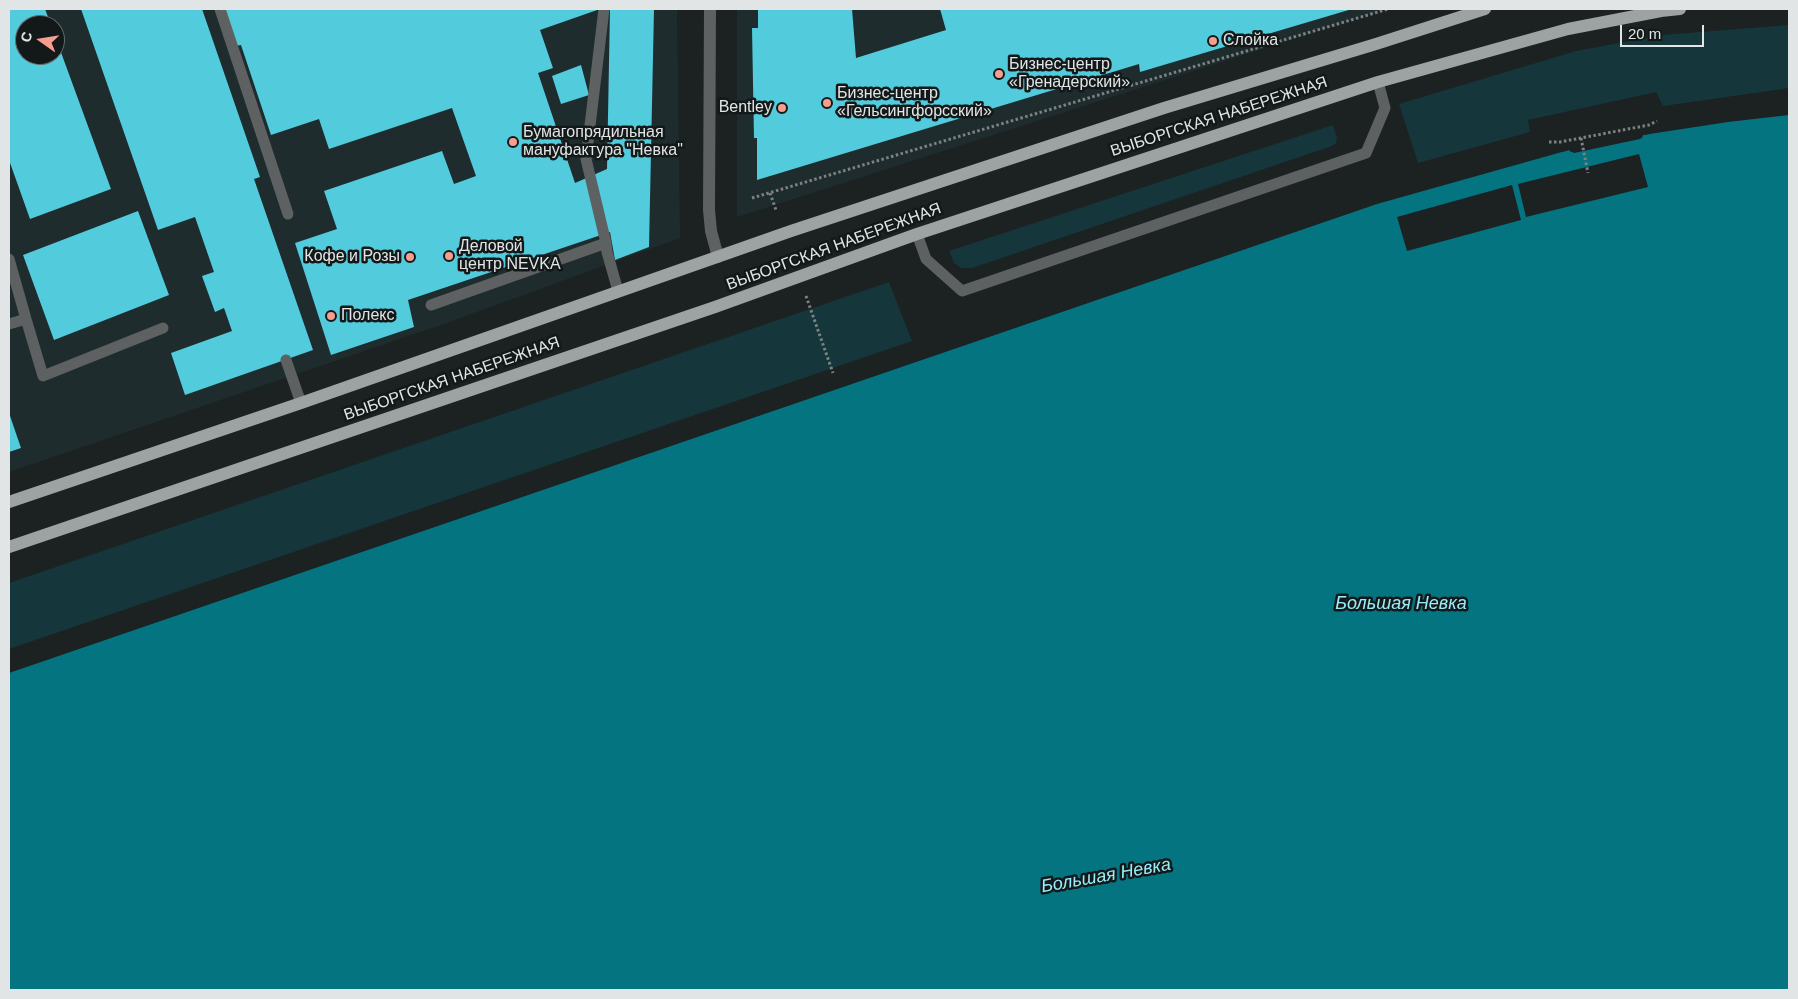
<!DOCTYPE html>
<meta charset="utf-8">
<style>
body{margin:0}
#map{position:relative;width:1798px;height:999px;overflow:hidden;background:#1c2122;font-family:Helvetica,sans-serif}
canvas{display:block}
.frame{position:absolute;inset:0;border:10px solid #e2e5e5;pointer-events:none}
.north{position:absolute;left:15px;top:15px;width:50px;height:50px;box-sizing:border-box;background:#131819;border:1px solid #666a6b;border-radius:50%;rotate:283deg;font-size:14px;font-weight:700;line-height:20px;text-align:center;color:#e2e5e5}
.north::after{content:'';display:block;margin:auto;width:18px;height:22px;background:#f59d8f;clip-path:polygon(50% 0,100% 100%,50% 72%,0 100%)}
.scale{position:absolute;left:1620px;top:25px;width:84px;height:22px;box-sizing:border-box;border:2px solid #e2e5e5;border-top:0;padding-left:6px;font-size:15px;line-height:18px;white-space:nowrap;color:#e2e5e5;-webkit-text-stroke:4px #131819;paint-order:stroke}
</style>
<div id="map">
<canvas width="1798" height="999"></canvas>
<div class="frame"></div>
<div class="north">С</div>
<div class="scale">20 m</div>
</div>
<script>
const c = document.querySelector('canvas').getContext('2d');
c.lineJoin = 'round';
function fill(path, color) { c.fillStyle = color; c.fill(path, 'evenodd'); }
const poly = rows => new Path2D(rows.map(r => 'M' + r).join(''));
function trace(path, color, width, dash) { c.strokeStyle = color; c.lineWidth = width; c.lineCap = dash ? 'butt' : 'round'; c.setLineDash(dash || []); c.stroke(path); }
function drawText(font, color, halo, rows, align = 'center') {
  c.font = font + ' Helvetica,sans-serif'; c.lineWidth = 5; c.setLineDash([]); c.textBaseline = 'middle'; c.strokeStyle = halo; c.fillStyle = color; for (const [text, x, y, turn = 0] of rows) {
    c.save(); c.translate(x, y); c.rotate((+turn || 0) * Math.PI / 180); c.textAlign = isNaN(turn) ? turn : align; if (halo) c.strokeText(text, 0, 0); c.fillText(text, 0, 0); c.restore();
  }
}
const built = poly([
 [9,9,677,9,680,238,438,326,9,472],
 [25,25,55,25,55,55,25,55],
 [737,9,1387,9,737,217]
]);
const green = poly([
 [1789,25,1789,88,1663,106,1656,92,1528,120,1530,132,1418,163,1399,104,1576,51,1662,35],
 [1333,125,1337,138,1336,143,1332,146,972,268,961,268,954,263,949,251],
 [889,282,912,341,9,649,9,583]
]);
const water = poly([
 [1789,115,1789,990,9,990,9,673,1377,204,1569,150,1571,152,1642,138,1643,135,1728,122]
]);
const pier = poly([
 [1650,132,1650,134,1643,135,1640,139,1574,153,1569,150,1562,152,1561,149,1568,147,1574,150,1639,137,1642,133],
 [1639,154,1648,187,1526,217,1518,184],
 [1512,185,1521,220,1407,251,1397,217]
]);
const building = poly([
 [9,9,45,9,51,25,25,25,25,55,55,55,55,36,111,189,30,219,9,160],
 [81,9,202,9,260,177,254,179,313,350,185,395,171,353,232,331,224,308,215,312,202,276,214,272,195,217,158,230],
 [218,9,600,9,540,30,553,68,538,73,575,183,607,169,610,9,654,9,649,247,615,260,610,232,408,300,414,327,331,355,295,243,337,229,324,191,442,151,454,184,476,176,452,108,329,149,319,119,271,135,241,45,230,47],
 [758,9,852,9,856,58,946,30,940,9,1352,9,1140,72,1139,64,757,180,757,138,754,138,752,28,758,28],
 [581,65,589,95,561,104,552,76],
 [138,211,169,295,54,340,23,255],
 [9,413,21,448,9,452]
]);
const path = poly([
 [1581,138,1588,173],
 [1549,142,1560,142,1649,125,1657,121],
 [770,193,776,210],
 [752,198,1388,9],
 [806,296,833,373]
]);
const service = poly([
 [220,9,288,214],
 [604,9,586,159,606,243],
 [917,234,926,259,962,291,1366,153,1385,108,1378,82],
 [9,259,26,319],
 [431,305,606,243,607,252,618,291],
 [9,324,26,319,43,376,163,328],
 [286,360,301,403]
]);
const tertiary = poly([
 [710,9,709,210,711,231,718,257]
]);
const primary = poly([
 [9,502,301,403,791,231,1164,108,1376,44,1485,9],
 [9,547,715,307,917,234,1378,82,1568,29,1661,11,1680,9]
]);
const markers = [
 [1213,41,5,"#f59d8f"],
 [999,74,5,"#f59d8f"],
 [827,103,5,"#f59d8f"],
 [782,108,5,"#f59d8f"],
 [513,142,5,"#f59d8f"],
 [449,256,5,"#f59d8f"],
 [410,257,5,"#f59d8f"],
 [331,316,5,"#f59d8f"]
];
const poiNames = [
 ["Слойка",1223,41],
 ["Бизнес-центр",1009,65],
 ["«Гренадерский»",1009,83],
 ["Бизнес-центр",837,94],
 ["«Гельсингфорсский»",837,112],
 ["Bentley",772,108,"right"],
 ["Бумагопрядильная",523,133],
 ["мануфактура \"Невка\"",523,151],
 ["Деловой",459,247],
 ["центр NEVKA",459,265],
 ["Кофе и Розы",400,257,"right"],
 ["Полекс",341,316]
];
const streetNames = [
 ["ВЫБОРГСКАЯ НАБЕРЕЖНАЯ",1219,117,-18],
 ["ВЫБОРГСКАЯ НАБЕРЕЖНАЯ",834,247,-20],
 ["ВЫБОРГСКАЯ НАБЕРЕЖНАЯ",452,379,-19]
];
const waterNames = [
 ["Большая Невка",1401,604],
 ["Большая Невка",1106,876,-10]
];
fill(built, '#1f2c2e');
fill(green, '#15373c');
fill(water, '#047481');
fill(pier, '#1c2122');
fill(building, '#52cbdd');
trace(path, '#7d8182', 3, [2.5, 2.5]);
trace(service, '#5e6161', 11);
trace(tertiary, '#5e6161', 12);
trace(primary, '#9da2a3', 12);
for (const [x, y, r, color] of markers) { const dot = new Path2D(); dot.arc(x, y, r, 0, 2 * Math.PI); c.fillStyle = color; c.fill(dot); trace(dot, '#131819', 2); }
drawText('16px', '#e2e5e5', '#131819', poiNames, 'left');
drawText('16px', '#e2e5e5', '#131819', streetNames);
drawText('italic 18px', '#99edfb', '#131819', waterNames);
</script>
